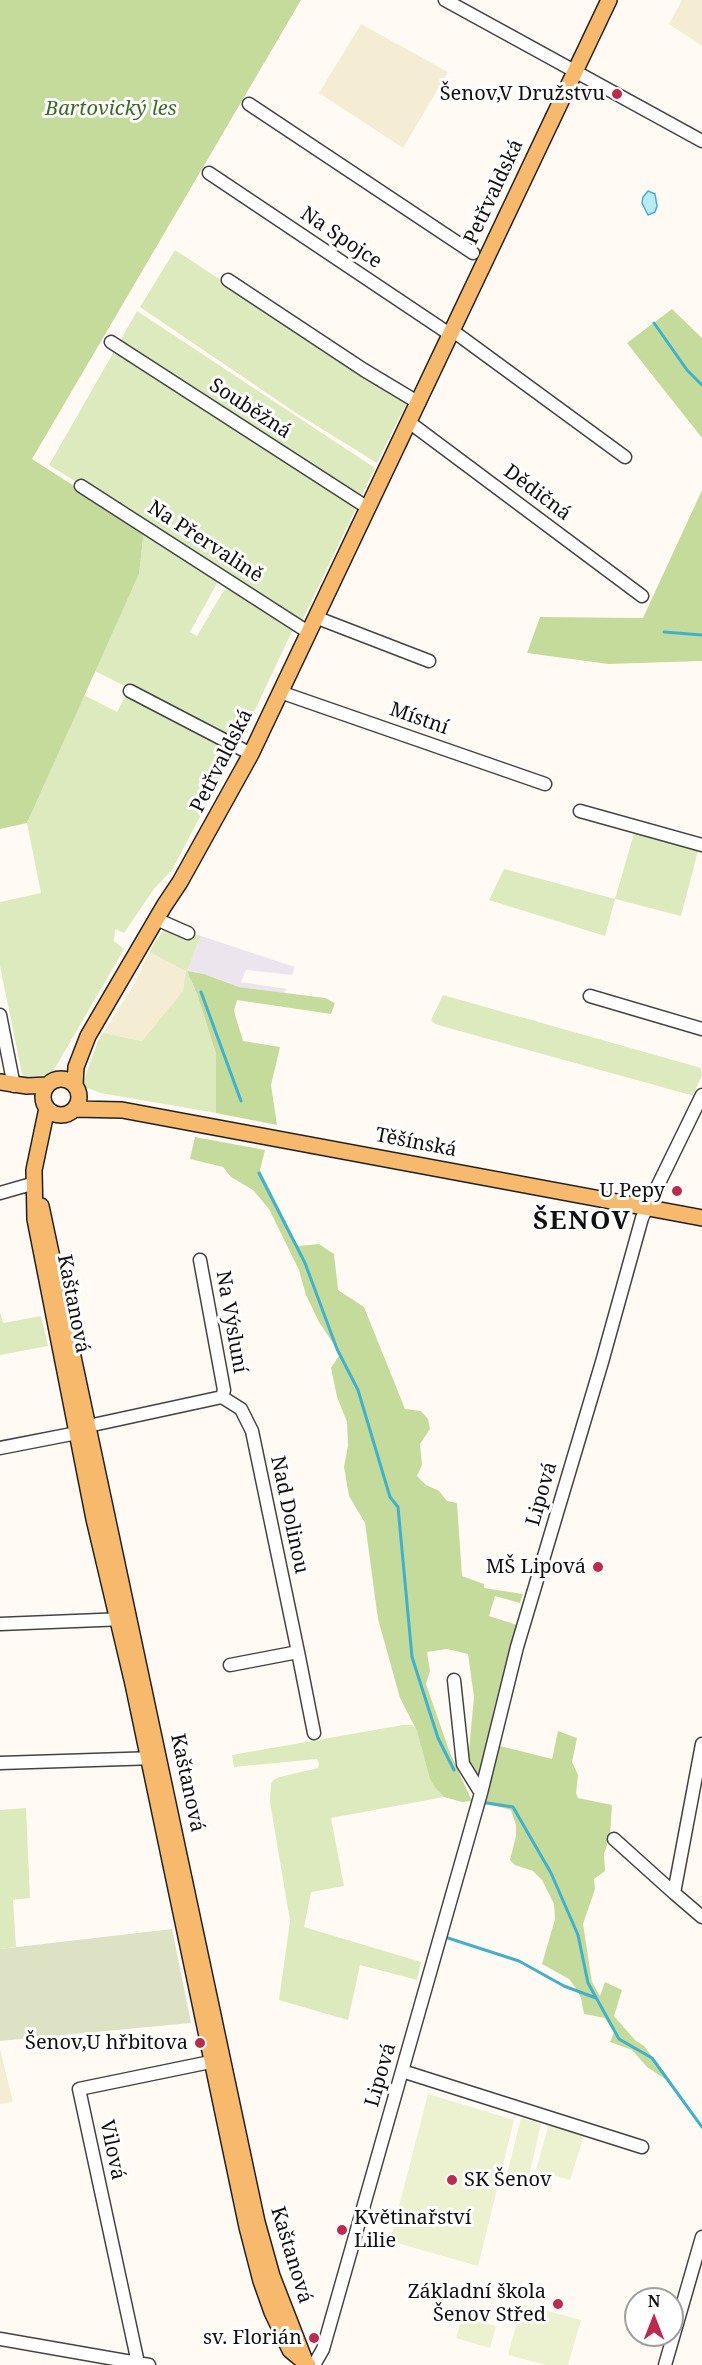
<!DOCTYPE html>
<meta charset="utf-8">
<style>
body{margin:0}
#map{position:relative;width:702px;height:2365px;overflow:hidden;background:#fffbf4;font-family:"Noto Serif",serif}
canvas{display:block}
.north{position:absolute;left:624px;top:2287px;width:60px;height:60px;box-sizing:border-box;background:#fff;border:2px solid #9f9f9f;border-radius:50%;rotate:0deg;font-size:16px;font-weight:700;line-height:24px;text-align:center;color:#101010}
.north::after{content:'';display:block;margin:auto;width:21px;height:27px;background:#c1284e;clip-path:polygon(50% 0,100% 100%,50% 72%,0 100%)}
</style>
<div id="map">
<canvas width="702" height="2365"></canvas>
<div class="north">N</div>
</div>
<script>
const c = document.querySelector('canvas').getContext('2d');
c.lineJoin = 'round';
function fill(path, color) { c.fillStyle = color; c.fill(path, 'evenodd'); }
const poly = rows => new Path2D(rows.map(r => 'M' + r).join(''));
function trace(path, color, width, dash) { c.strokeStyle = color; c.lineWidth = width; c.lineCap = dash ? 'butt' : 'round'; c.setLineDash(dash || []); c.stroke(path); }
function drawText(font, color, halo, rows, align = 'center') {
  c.font = font + ' "Noto Serif",serif'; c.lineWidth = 6; c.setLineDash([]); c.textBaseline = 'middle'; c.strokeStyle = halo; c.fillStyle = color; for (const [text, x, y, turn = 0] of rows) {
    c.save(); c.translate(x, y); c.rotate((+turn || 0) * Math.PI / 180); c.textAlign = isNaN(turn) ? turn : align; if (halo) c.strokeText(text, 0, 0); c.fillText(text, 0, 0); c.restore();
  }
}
const industrial = poly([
 [201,936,295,967,292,975,246,970,241,982,287,989,284,993,239,987,204,974,187,971]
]);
const farmland = poly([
 [682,0,702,0,702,46,669,24],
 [361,24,448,72,403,148,319,93],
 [149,952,187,971,183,991,142,1041,103,1033,135,983],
 [0,2049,13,2102,0,2104]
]);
const green = poly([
 [175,250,407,402,377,463,296,413,140,307],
 [137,311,375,468,360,499,120,341],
 [116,348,357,506,301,623,237,583,125,505,119,503,115,506,49,465],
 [144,531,220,578,190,632,197,636,224,590,233,588,294,627,239,744,95,671,139,574],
 [127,693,236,748,172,870,154,889,124,933,115,929,114,941,124,949,55,1068,48,1075,25,1077,22,1074,0,966,0,902,41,893,27,823,84,695,117,712],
 [635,830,699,847,681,916,615,899,605,936,489,900,504,869,615,899],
 [169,921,182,930,201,936,187,971,197,994,216,1054,216,1113,101,1093,87,1088,83,1083,98,1041,103,1033,142,1041,183,991,186,971,149,952],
 [443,995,701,1068,702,1075,693,1095,687,1094,456,1030,435,1024,431,1020],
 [0,1312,3,1323,41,1316,48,1346,0,1355],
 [403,1725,412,1725,417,1730,430,1779,444,1797,331,1818,344,1886,311,1892,304,1927,421,1962,417,1980,360,1965,348,2020,279,2000,290,1921,270,1802,271,1784,273,1780,280,1777,318,1768,319,1763,317,1759,234,1767,232,1755],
 [26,1808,30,1898,13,1900,16,1947,0,1949,0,1810]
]);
const forest = poly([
 [0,0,301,0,32,459,144,531,139,574,27,823,0,829],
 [672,309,702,338,702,438,627,343],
 [702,490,702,661,608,664,527,653,540,617,643,618],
 [187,971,204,974,239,987,325,998,335,1003,331,1014,237,1000,234,1011,243,1041,280,1047,271,1085,277,1125,216,1113,216,1054,197,994],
 [195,1137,265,1150,260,1170,298,1246,319,1244,334,1254,338,1290,364,1307,405,1409,421,1411,428,1419,430,1429,420,1444,422,1465,417,1476,426,1485,439,1491,447,1501,457,1503,462,1576,484,1584,484,1588,523,1594,520,1603,495,1596,489,1616,517,1625,494,1709,479,1783,468,1761,474,1697,468,1654,447,1649,427,1652,430,1671,426,1684,450,1753,472,1801,462,1802,444,1797,435,1787,430,1779,417,1731,400,1698,378,1619,365,1523,349,1496,344,1467,348,1446,347,1422,337,1397,331,1368,340,1354,319,1322,306,1295,299,1270,269,1209,253,1190,231,1177,223,1167,190,1159],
 [558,1731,577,1738,572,1762,578,1775,576,1793,578,1798,612,1805,610,1836,604,1854,605,1871,594,1879,595,1889,583,1924,592,1982,600,1996,605,1982,622,1990,614,2016,635,2040,644,2046,666,2075,665,2079,647,2067,632,2050,610,2042,614,2032,605,2018,584,2014,581,1998,575,1987,569,1979,542,1964,555,1919,554,1904,542,1880,533,1871,515,1865,510,1860,516,1836,516,1825,511,1810,496,1806,480,1804,496,1745,552,1759]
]);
const cemetery = poly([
 [172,1929,191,2023,0,2041,0,1949]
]);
const pitch = poly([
 [428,2094,514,2120,478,2266,390,2241],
 [521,2118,541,2124,527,2184,506,2178],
 [549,2124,584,2135,570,2180,536,2170],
 [522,2304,581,2320,568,2365,546,2365,508,2355],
 [462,2317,496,2326,490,2348,456,2338]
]);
const water = poly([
 [648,191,655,194,657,206,655,212,648,215,642,203,643,197,648,191]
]);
const stream = poly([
 [654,323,687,370,702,385],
 [664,632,702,635],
 [201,992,241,1101],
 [259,1173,305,1263,337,1349,358,1390,390,1497,398,1507,412,1657,438,1738,454,1770],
 [487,1803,513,1807,551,1873,578,1935,588,1983,619,2039,652,2058,702,2127],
 [448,1938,519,1961,564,1986,596,1998]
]);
const minor = poly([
 [445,0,702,141],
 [249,104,473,253],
 [209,173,451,335],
 [228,280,364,370,419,403],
 [453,331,625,457],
 [111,342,368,508],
 [409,422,642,596],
 [81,486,308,632],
 [315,617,429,661],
 [130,691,251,754],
 [280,692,545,784],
 [580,811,702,845],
 [156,919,188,933],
 [590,996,702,1029],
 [0,1015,14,1086],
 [0,1193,35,1183],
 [222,1397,241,1409,252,1431,298,1652],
 [0,1448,77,1433,88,1426,222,1397,224,1390,200,1260],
 [0,1624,125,1619],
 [230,1665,298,1652,314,1733],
 [454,1680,463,1764,481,1793],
 [702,1744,674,1893,702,1917],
 [0,1763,156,1758],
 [614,1839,674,1893],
 [402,2071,642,2147],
 [0,2339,149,2365],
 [138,2363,79,2089,220,2060],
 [314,2365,323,2349,481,1793,517,1647,602,1362,642,1218,702,1095],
 [665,2365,702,2237]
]);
const major = poly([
 '43 1097a18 18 0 1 1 36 0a18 18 0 1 1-36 0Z',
 [0,1082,27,1086,47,1085],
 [75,1084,76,1067,88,1036,164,906,180,882,251,754,609,0],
 [47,1108,34,1170,35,1219,94,1519,133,1684,247,2227,261,2281,272,2312,290,2350,308,2365],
 [75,1109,122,1110,702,1218],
 [41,1206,257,2222,272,2276,305,2361]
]);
const markers = [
 [617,94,6,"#c1284e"],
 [677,1191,6,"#c1284e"],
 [598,1567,6,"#c1284e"],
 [200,2043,6,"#c1284e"],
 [452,2180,6,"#c1284e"],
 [342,2230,6,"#c1284e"],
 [558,2304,6,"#c1284e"],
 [314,2338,6,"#c1284e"]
];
const poiNames = [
 ["Šenov,V Družstvu",605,94],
 ["U Pepy",665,1191],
 ["MŠ Lipová",586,1567],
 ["Šenov,U hřbitova",188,2043],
 ["SK Šenov",464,2180,"left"],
 ["Květinařství",354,2218,"left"],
 ["Lilie",354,2241,"left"],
 ["Základní škola",546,2292],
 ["Šenov Střed",546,2315],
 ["sv. Florián",302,2338]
];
const parkNames = [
 ["Bartovický les",111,109]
];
const streetNames = [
 ["Petřvaldská",494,192,-65],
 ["Na Spojce",341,238,34],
 ["Souběžná",250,409,33],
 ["Dědičná",537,493,37],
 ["Na Přervalině",205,542,33],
 ["Místní",419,719,19],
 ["Petřvaldská",222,761,-63],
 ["Těšínská",416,1143,11],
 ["Kaštanová",73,1304,79],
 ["Na Výsluní",231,1322,80],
 ["Lipová",542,1494,-74],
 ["Nad Dolinou",289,1515,78],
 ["Kaštanová",187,1783,78],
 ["Lipová",381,2075,-74],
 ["Vilová",112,2150,78],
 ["Kaštanová",291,2255,73]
];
const districtNames = [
 ["ŠENOV",582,1222]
];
fill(industrial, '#ece5ee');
fill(farmland, '#f5ecd4');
fill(green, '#ddeabd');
fill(forest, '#c5db9c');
fill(cemetery, '#dee2c4');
fill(pitch, '#ecf1cf');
fill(water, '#b9ebf6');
trace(water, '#40b1cd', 1.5);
trace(stream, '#40b1cd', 3);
trace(minor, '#434343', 15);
trace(major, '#212121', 18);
trace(minor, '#fff', 12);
trace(major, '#f7ba6c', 15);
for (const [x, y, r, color] of markers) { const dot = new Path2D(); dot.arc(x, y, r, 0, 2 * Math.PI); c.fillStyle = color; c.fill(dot); trace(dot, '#fff', 2); }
drawText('20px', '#101010', '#fff', poiNames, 'right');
drawText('italic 20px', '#3e6920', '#fff', parkNames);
drawText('20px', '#101010', '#fff', streetNames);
c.letterSpacing = '1.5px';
drawText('bold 26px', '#101010', '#fff', districtNames);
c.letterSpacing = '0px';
</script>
